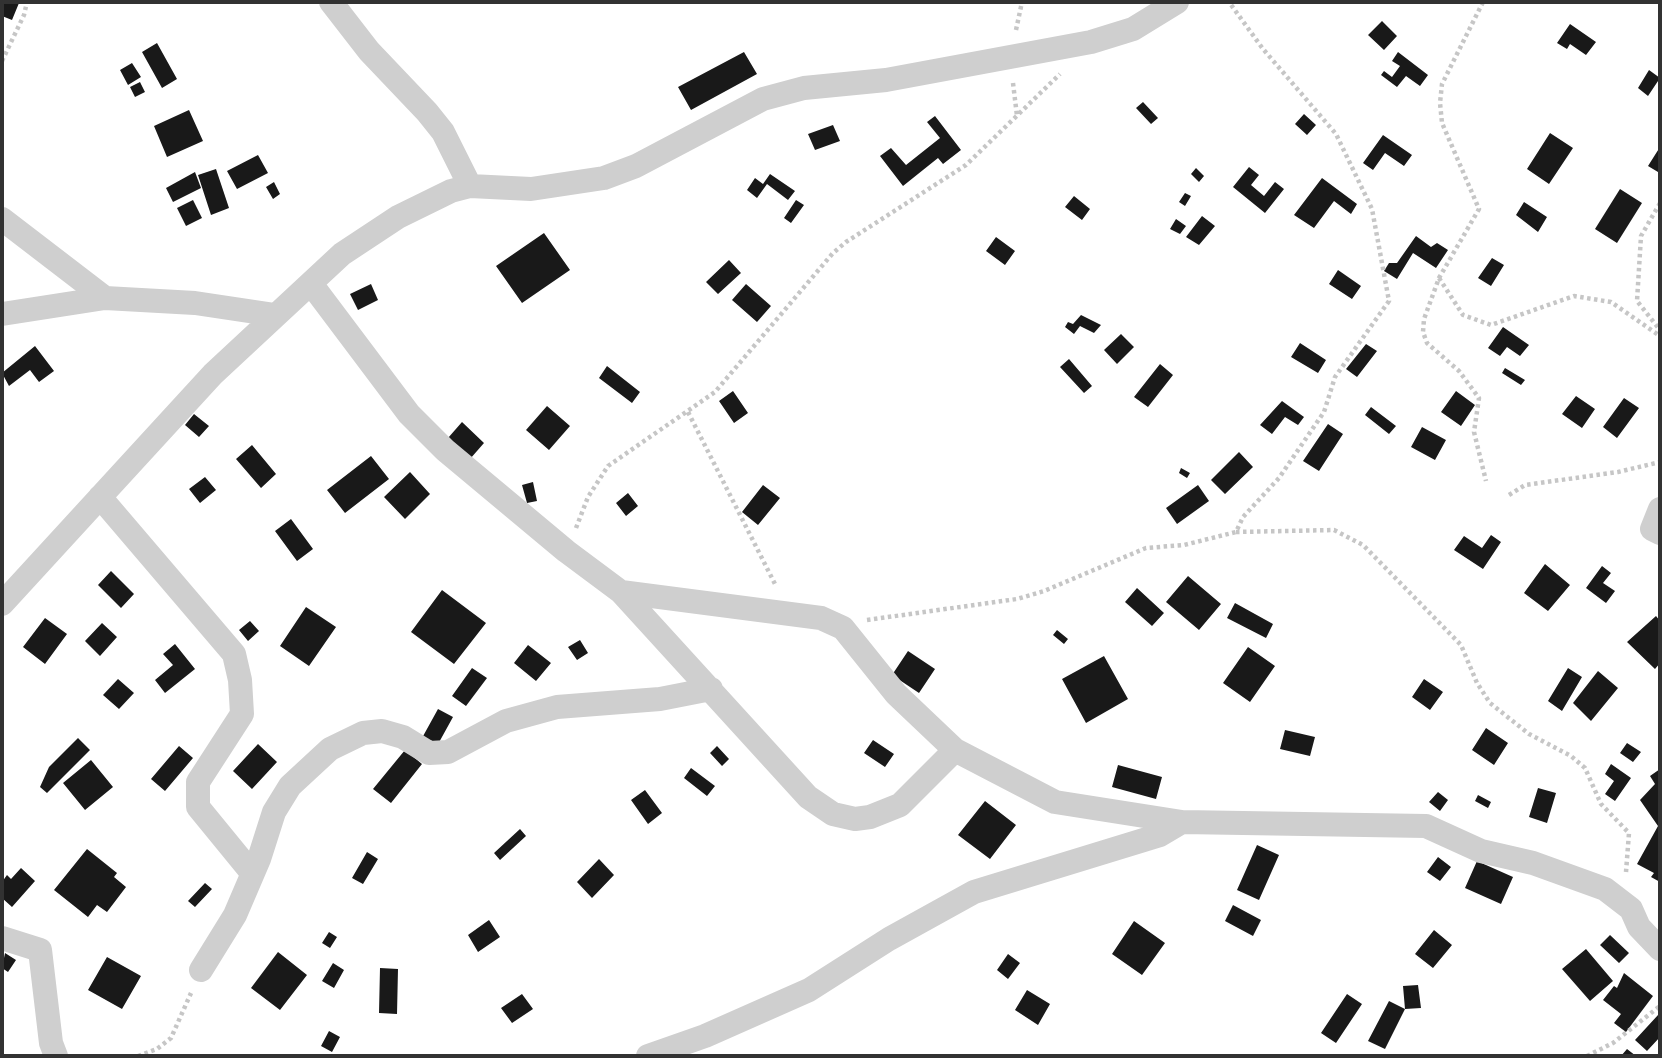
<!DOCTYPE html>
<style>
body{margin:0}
#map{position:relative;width:1662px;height:1058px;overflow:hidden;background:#fff;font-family:"Noto Sans",sans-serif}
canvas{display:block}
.frame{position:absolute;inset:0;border:4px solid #323232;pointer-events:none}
</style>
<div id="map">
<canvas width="1662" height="1058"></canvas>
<div class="frame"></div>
</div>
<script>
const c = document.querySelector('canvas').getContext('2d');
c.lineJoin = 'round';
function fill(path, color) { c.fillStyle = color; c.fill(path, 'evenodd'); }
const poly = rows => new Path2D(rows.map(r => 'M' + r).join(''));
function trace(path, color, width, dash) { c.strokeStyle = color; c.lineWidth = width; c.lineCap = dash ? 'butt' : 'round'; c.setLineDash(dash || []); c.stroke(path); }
const building = poly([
 [2,2,19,3,12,20,2,16],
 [1382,21,1397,36,1384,50,1368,35],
 [1570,24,1596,42,1586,55,1570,44,1567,49,1557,43],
 [157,43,177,79,162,88,142,52],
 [744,52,757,74,691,110,678,87],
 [1398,52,1428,75,1420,86,1406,76,1397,87,1381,75,1384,71,1392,77,1400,66,1392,61],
 [132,63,141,77,128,85,120,70],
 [1649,70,1660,78,1648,96,1638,88],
 [140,82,145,92,135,97,130,87],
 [1143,102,1158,118,1151,124,1136,108],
 [189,110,203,141,167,157,154,126],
 [1304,114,1316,125,1307,135,1295,124],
 [935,116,961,150,943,164,938,158,903,186,880,156,891,148,906,165,940,138,927,122],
 [833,125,840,141,815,150,808,134],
 [1550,133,1573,148,1549,184,1527,169],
 [1383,135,1412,155,1404,166,1385,153,1373,170,1363,163],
 [1660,147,1660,169,1658,172,1648,166],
 [258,155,268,173,237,189,227,171],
 [1249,167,1259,175,1251,185,1264,196,1275,182,1284,189,1265,213,1233,187],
 [1196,168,1204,176,1199,182,1191,174],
 [216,169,229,208,211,215,198,175],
 [195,172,201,188,173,202,166,188],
 [770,174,795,191,788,200,767,184,757,198,747,190,755,178,763,184],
 [1322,178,1357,204,1351,214,1334,201,1314,228,1294,215],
 [274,182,280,194,273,199,266,187],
 [1620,189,1642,203,1617,243,1595,229],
 [1185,193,1191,196,1185,206,1179,202],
 [1074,196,1090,209,1082,220,1065,207],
 [193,200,202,218,186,226,177,208],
 [796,200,804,205,791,223,784,218],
 [1524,202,1547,217,1538,232,1516,215],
 [1202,216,1215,226,1199,245,1186,237],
 [1176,219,1186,226,1180,234,1170,229],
 [544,233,570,270,522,303,496,266],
 [1416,236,1431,247,1437,243,1448,250,1436,268,1413,253,1397,279,1384,271,1389,263,1397,263],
 [996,237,1015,251,1005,265,986,251],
 [1492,258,1504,265,1491,286,1478,278],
 [729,260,741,273,718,294,706,282],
 [1338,270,1361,286,1352,299,1329,284],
 [371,284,378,300,358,310,350,294],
 [746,284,771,306,757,322,732,300],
 [1081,315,1101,325,1094,333,1080,326,1074,334,1065,327,1068,322,1073,324],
 [1503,327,1529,345,1520,356,1507,347,1500,356,1488,348],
 [1121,334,1134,347,1117,364,1104,350],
 [1300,343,1326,360,1318,373,1291,357],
 [1366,344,1377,351,1357,377,1346,369],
 [35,346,54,371,39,382,30,370,9,386,2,373],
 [1069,359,1092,386,1084,393,1060,367],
 [1160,364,1173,375,1148,407,1134,397],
 [607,366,640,392,632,403,599,378],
 [1505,368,1525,380,1521,385,1502,373],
 [733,391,748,413,734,423,719,401],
 [1456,391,1475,405,1461,426,1441,412],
 [1576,396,1595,409,1582,428,1562,414],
 [1624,398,1639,408,1617,438,1603,427],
 [1282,401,1304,417,1298,425,1285,417,1272,434,1260,425],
 [547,406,570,426,549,450,526,430],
 [1371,407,1396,426,1389,434,1365,415],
 [194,414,209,426,199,437,185,425],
 [462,422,484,443,470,459,448,438],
 [1328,424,1343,434,1319,471,1303,461],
 [1422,427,1446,440,1435,460,1411,447],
 [252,445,276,474,261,488,236,459],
 [1239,452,1253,467,1225,494,1211,480],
 [371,456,389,479,345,513,327,490],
 [1181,468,1190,473,1187,478,1179,473],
 [410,472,430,494,405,519,384,497],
 [205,477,216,490,200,503,189,489],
 [533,482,537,501,527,503,522,485],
 [763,485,780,498,758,525,742,512],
 [1198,485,1209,501,1177,524,1166,508],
 [628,493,638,506,626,516,616,503],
 [291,519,313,549,297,561,275,531],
 [1491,535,1501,542,1483,569,1454,550,1464,536,1482,548],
 [1545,564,1570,585,1548,611,1524,593],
 [1602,566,1611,573,1603,583,1615,591,1606,603,1586,588],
 [111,571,134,594,121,608,98,585],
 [1188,576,1221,604,1199,630,1166,602],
 [1137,588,1164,613,1152,626,1125,602],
 [442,590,486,623,454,664,411,632],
 [1235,603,1273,624,1266,638,1227,618],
 [306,607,336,627,309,666,280,646],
 [1656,616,1660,621,1660,663,1655,669,1627,642],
 [45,618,67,634,45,664,23,647],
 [250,621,259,631,248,641,239,630],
 [102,623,117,637,100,656,85,641],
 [1057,630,1068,639,1064,644,1053,635],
 [580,640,588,653,577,660,568,647],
 [175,644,195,669,165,693,155,680,173,665,163,654],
 [528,645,551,663,536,681,514,663],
 [1248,647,1275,666,1250,702,1223,683],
 [908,651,935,669,919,693,892,675],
 [1104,656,1128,699,1086,723,1062,679],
 [472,668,487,678,466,706,452,696],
 [1568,668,1582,677,1562,711,1548,701],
 [1598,671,1618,688,1591,721,1573,703],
 [118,679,134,693,119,709,103,695],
 [1424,679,1443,692,1430,710,1412,697],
 [438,709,453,717,437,746,422,738],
 [1486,728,1508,743,1494,765,1472,750],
 [1285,730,1315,737,1310,756,1280,749],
 [78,738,90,750,47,793,40,787,49,767],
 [873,740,894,754,885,767,864,753],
 [1627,743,1641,752,1633,762,1620,753],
 [258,744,277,762,252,789,233,771],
 [179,746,193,758,165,791,151,779],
 [717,746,729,759,722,766,710,753],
 [405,750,422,764,391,803,373,789],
 [91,760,113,787,85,810,63,783],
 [1611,764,1631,778,1615,801,1605,794,1614,781,1605,774],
 [1118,765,1162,777,1156,799,1112,787],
 [691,768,715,786,707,796,684,778],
 [1660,769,1660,882,1651,877,1654,873,1637,864,1658,826,1640,800,1655,784,1650,776],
 [1538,788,1556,793,1547,823,1529,817],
 [645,790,662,813,648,824,631,800],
 [1438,792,1448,800,1440,811,1429,802],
 [1478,795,1491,802,1488,808,1475,801],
 [985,801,1016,825,990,859,958,835],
 [520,829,526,836,500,860,494,853],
 [1257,845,1279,855,1259,900,1237,890],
 [87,849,117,873,114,877,126,887,107,912,97,905,88,917,54,890],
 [367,852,378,859,363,884,352,878],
 [1438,857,1451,867,1440,881,1427,872],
 [599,859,614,875,592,898,577,882],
 [1477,861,1513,877,1501,904,1465,888],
 [21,868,35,881,12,907,2,898,2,882,7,875,11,879],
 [205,883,212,889,195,907,188,901],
 [1233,905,1261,920,1253,936,1225,921],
 [489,920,500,937,478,952,468,935],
 [1134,921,1165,943,1142,975,1112,954],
 [1434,930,1452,945,1433,968,1415,954],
 [329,932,337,937,330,948,322,943],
 [1610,935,1629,953,1619,963,1600,945],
 [1586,949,1613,981,1590,1001,1562,969],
 [278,952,307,975,280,1010,251,988],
 [5,953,16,960,8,972,2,968],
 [1008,954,1020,963,1008,979,997,970],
 [107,957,141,976,122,1009,88,990],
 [333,963,344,970,334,988,322,981],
 [380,968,398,969,397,1014,379,1013],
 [1624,973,1653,996,1626,1032,1614,1023,1621,1014,1603,1000,1614,986,1617,988],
 [1418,985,1421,1008,1405,1009,1403,986],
 [1027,990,1050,1004,1038,1025,1015,1010],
 [522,994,533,1009,512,1023,501,1008],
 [1347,994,1362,1004,1336,1043,1321,1033],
 [1389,1001,1405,1009,1385,1049,1368,1041],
 [1658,1015,1660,1037,1647,1051,1635,1040],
 [329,1031,340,1037,332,1052,321,1046],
 [1627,1049,1636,1056,1621,1056]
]);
const path = poly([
 [1483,2,1442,84,1440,103,1442,123,1479,209,1439,278,1424,319,1423,332,1427,343,1459,371,1479,398,1474,432,1486,481],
 [1016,30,1022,2],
 [2,61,24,15,27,2],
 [1013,83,1017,116],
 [1660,203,1641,236,1637,301,1660,330],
 [1439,278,1463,315,1491,325,1574,296,1611,302,1660,336],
 [688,412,776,586],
 [1509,495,1525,485,1618,472,1660,462],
 [576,528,588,497,608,466,715,392,833,253,846,242,966,165,1060,74],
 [1236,532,1334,530,1363,545,1461,645,1477,683,1490,703,1529,734,1571,756,1585,768,1601,804,1629,833,1626,872],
 [867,620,1017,599,1044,591,1146,548,1184,545,1236,532,1243,517,1279,478,1324,412,1335,377,1389,301,1372,209,1336,134,1263,49,1229,2],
 [138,1056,157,1049,171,1038,191,993],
 [1587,1056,1613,1043,1660,1006]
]);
const minor = poly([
 [331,2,369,51,427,112,443,132,470,186],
 [2,219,105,298,195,303,275,315],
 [312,285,409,414,445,450,566,551,621,592,808,797,833,814,855,819,870,817,900,805,955,750],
 [2,314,105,298],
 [100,497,234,654,240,680,242,714,198,782,198,807,252,873],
 [1660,509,1652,529,1660,533],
 [621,592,821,618,843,628,896,694,955,750,1055,802,1182,822,1426,826,1481,851,1533,863,1605,889,1631,909,1639,927,1660,949],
 [2,604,213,374,342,254,398,217,451,191,470,186,531,189,604,178,636,166,763,99,804,88,886,80,1091,42,1133,29,1177,2],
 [2,938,40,950,51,1043,56,1056],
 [201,970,235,915,259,859,274,812,290,786,330,749,363,733,382,731,403,737,429,753,448,752,506,721,557,707,660,699,711,689],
 [648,1056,705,1036,809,990,889,939,974,892,1160,835,1182,822]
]);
fill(building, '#191919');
trace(path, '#c6c6c6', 4.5, [3.5, 3.5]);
trace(minor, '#cfcfcf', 24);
</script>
